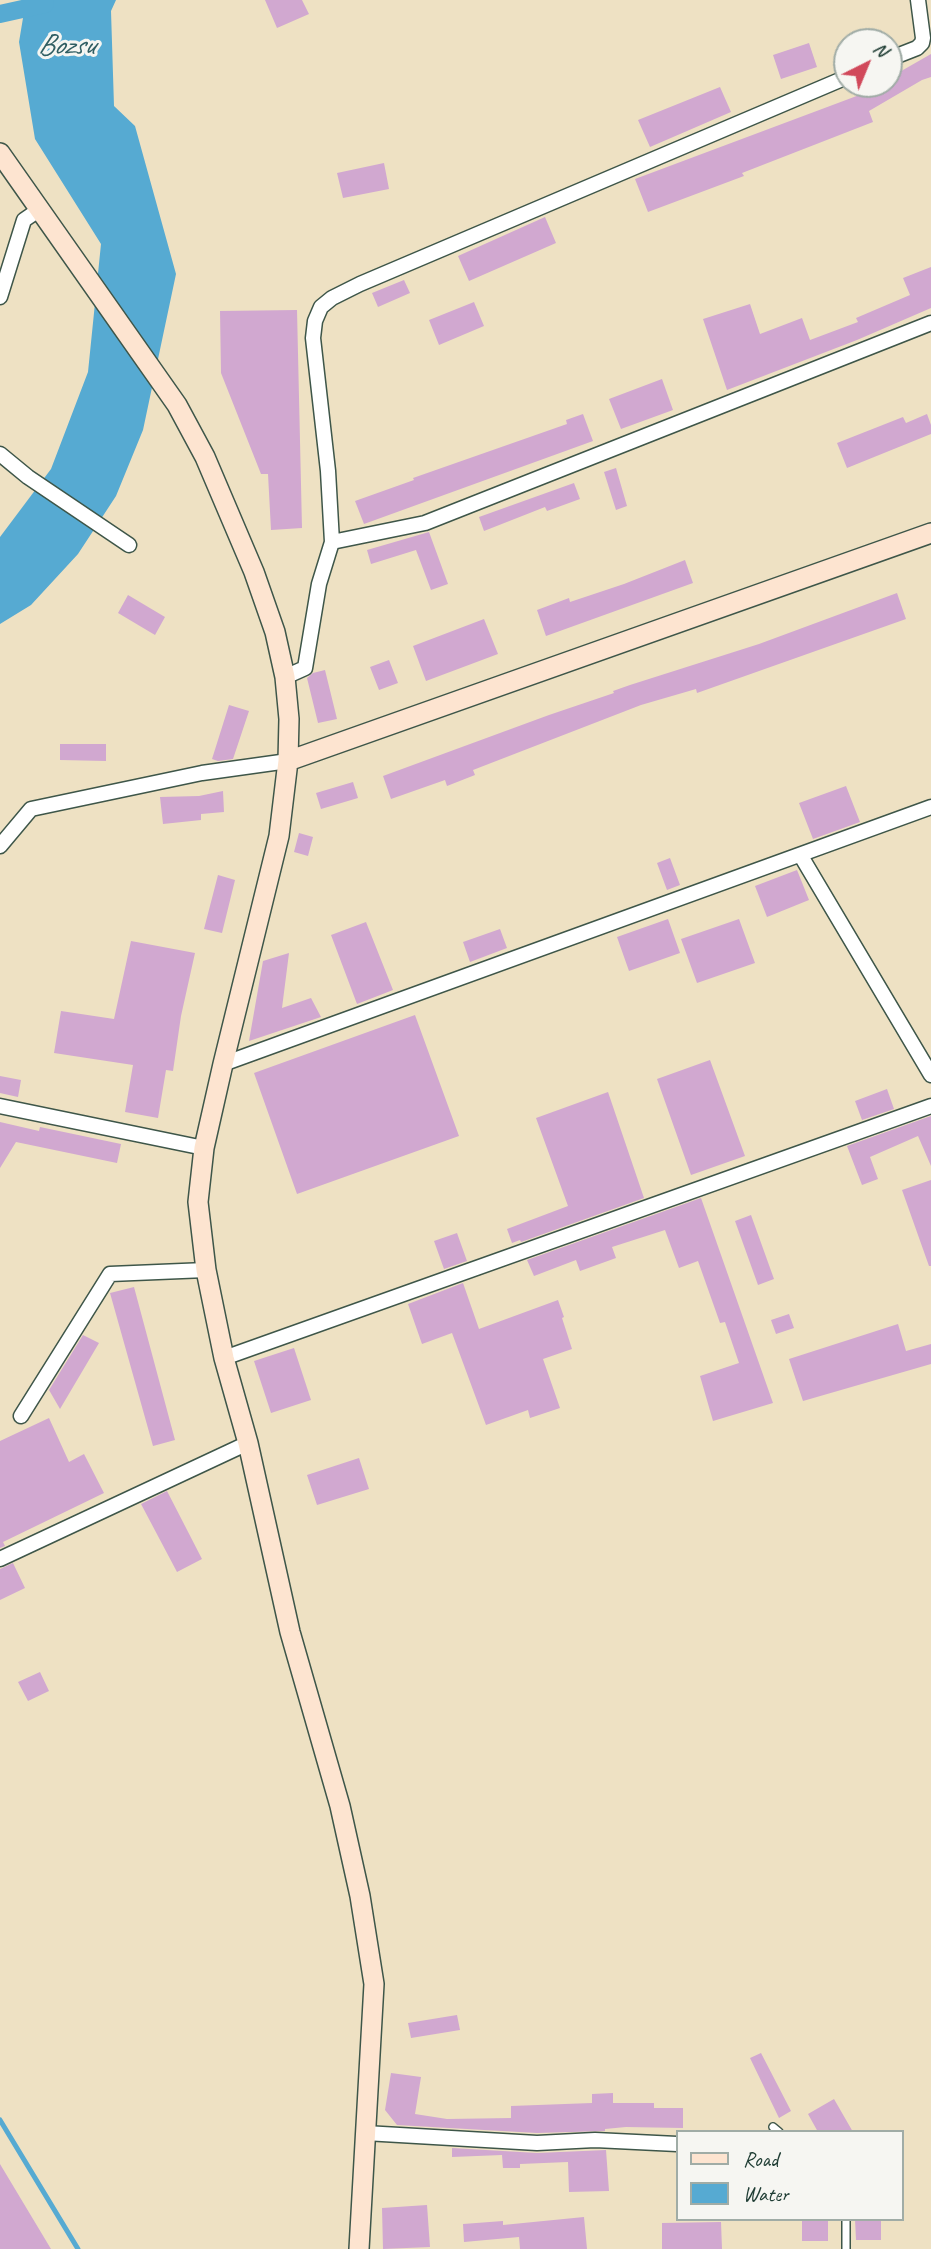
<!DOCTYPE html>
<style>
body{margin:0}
#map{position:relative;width:931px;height:2249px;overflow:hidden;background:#eee1c3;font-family:Caveat,sans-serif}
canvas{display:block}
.legend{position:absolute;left:676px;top:2130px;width:228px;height:91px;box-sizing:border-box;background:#f6f6f2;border:2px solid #a0aca6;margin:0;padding:9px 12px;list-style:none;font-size:21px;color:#1f3d34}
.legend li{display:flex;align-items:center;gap:14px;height:35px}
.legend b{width:35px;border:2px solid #a0aca6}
.north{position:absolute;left:833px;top:28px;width:70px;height:70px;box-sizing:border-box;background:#f6f6f2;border:2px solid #a0aca6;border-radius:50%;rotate:43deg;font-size:19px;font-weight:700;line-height:28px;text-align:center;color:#1f3d34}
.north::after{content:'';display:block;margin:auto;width:24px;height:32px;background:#d1495b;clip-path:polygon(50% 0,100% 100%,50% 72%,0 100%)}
</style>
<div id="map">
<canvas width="931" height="2249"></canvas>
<ul class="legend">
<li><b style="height:9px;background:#fde4d0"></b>Road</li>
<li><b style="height:19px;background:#56aad2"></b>Water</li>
</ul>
<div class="north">N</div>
</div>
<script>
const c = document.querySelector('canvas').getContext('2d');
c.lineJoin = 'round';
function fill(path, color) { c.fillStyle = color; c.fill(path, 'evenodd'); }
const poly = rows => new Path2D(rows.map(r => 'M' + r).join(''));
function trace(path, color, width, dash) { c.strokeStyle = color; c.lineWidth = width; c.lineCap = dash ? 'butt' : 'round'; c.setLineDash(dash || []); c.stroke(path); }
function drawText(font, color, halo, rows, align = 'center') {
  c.font = font + ' Caveat,sans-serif'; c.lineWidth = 6; c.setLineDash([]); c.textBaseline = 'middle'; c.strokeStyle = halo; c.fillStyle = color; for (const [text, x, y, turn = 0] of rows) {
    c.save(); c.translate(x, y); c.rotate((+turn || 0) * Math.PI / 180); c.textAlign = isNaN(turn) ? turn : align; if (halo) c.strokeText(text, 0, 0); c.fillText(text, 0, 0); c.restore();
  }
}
const water = poly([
 [26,0,116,0,111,11,114,106,135,126,176,274,143,430,116,496,78,554,31,605,0,624,0,537,51,469,88,372,101,244,35,139,19,42]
]);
const stream = poly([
 [0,2120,78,2249]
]);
const canal = poly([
 [0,14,45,4]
]);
const building = poly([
 [265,0,302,0,309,14,277,28],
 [809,43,817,67,781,79,773,55],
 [931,54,931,77,922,80,869,111,873,122,742,173,744,176,648,212,635,179,862,94,878,84,889,84,889,78],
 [720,87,731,112,650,147,638,120],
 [384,163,389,189,343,198,337,173],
 [545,217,556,243,469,281,458,256],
 [931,267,931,308,857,340,727,390,703,319,750,304,760,334,802,318,810,340,858,322,856,318,910,295,903,278],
 [404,280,410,293,378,307,372,293],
 [474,302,484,326,439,345,429,320],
 [297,310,302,528,271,530,268,474,261,474,221,373,220,311],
 [662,379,673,410,621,429,609,399],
 [583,414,593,441,364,524,355,501,414,480,413,478,567,424,566,420],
 [927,414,931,425,931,434,847,468,837,443,903,417,906,423],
 [616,468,627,506,616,510,604,472],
 [574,483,580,499,547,511,545,507,484,531,479,517],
 [429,532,448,584,431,590,416,550,371,564,367,550],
 [685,560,693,583,546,636,537,610,569,598,570,602,624,584],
 [897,593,906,619,697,693,696,689,641,705,473,770,475,775,447,786,445,780,391,799,383,776,549,715,614,693,613,691,630,685,759,644],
 [128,595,165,617,155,635,118,613],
 [484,619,498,654,426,681,413,646],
 [389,660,398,683,379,690,370,667],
 [325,670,337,719,318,723,307,678,313,673],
 [229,705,249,711,233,759,218,761,212,759],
 [60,744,106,744,106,761,60,760],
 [353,782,358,798,321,809,316,793],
 [846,786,860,822,813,839,799,803],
 [223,791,224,812,201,814,201,820,163,824,160,797,199,796],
 [299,833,313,837,308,856,294,852],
 [670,858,680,885,667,890,657,863],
 [797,870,809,900,767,917,755,886],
 [218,875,235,880,222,933,204,929],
 [668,919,680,953,629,971,617,937],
 [739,919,755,963,697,983,681,939],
 [366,922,393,990,357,1004,331,935],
 [500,929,507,948,470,962,463,942],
 [131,941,195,953,181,1016,173,1071,166,1070,158,1118,125,1112,133,1065,54,1053,61,1011,114,1019],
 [289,953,282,1008,311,998,321,1017,249,1041,263,961],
 [415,1015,459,1136,297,1194,254,1073],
 [710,1060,745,1156,691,1175,657,1079],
 [0,1076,21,1080,18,1097,0,1093],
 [887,1089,894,1109,862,1120,855,1101],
 [608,1092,644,1198,521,1242,520,1240,512,1243,507,1229,568,1206,536,1118],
 [931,1116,931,1166,918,1136,870,1157,878,1179,862,1185,847,1146],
 [0,1122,39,1131,40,1127,121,1144,117,1163,16,1142,0,1168],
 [931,1180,931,1266,929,1266,902,1190],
 [701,1198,773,1403,713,1421,700,1376,739,1363,725,1322,720,1323,698,1261,679,1268,665,1230,612,1247,616,1258,580,1271,576,1260,534,1276,527,1260],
 [751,1215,774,1279,758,1285,735,1221],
 [457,1233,467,1261,444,1269,434,1241],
 [463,1283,479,1329,558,1300,564,1317,562,1318,572,1349,543,1359,560,1408,530,1418,528,1410,486,1425,452,1333,422,1344,408,1304],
 [134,1287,175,1440,153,1446,110,1293],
 [789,1314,794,1328,776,1334,771,1320],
 [898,1324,906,1351,931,1344,931,1364,803,1401,789,1359],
 [83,1335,99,1343,60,1409,49,1390],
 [294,1348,311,1400,271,1413,254,1361],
 [49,1418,69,1462,84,1454,104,1493,3,1542,5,1546,0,1548,0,1441],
 [359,1458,369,1489,317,1505,307,1475],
 [167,1491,202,1559,177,1572,141,1504],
 [13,1563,25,1588,0,1600,0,1569],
 [40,1672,49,1691,28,1701,18,1682],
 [457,2015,460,2030,411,2038,408,2023],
 [761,2053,791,2111,779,2118,750,2058],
 [391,2073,421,2077,415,2114,447,2119,511,2118,511,2106,592,2103,592,2094,613,2093,613,2103,654,2103,654,2108,683,2108,683,2128,626,2127,605,2129,605,2131,537,2133,397,2125,385,2110],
 [834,2099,853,2132,818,2132,808,2114],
 [452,2148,537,2153,606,2150,609,2191,569,2192,568,2162,520,2164,520,2168,503,2168,502,2155,452,2157],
 [0,2164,51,2249,0,2249],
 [427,2205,430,2247,383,2249,382,2208],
 [584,2217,587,2249,520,2249,519,2237,464,2242,463,2224,503,2221,503,2225],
 [802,2219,828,2219,828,2241,802,2241],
 [855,2219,881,2219,881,2240,856,2240],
 [721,2222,722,2249,662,2249,662,2223]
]);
const lane = poly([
 [773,2127,779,2132],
 [846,2219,846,2249]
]);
const street = poly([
 [889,59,917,48,922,43,923,38,918,0],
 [0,297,24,220,40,209],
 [0,454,28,477,129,545],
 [332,542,425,523,931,323],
 [285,677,305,668,319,584,332,542,328,471,313,338,315,321,321,307,332,298,360,284,847,77],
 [0,846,31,809,202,773,288,761],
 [801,856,931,1075],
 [223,1064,931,807],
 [0,1106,204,1148],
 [224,1358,931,1106],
 [21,1416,110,1274,206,1270],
 [0,1559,248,1443],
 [365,2133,537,2143,595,2140,677,2144]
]);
const secondary = poly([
 [0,153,177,405,205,457,254,572,275,632,285,677,289,719,288,761,279,836,223,1064,204,1148,198,1202,206,1270,224,1358,248,1443,290,1632,340,1806,360,1896,374,1984,359,2249],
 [288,761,931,533]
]);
const waterNames = [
 ["Bozsu",66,46]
];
fill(water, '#56aad2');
trace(stream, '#56aad2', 5);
trace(canal, '#56aad2', 18);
fill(building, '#d1a8d0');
trace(lane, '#3e5649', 10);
trace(street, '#3e5649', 17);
trace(secondary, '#3e5649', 22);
trace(lane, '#fff', 7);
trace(street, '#fff', 14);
trace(secondary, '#fde4d0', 19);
drawText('italic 30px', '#305e63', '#f6f6f2', waterNames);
</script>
